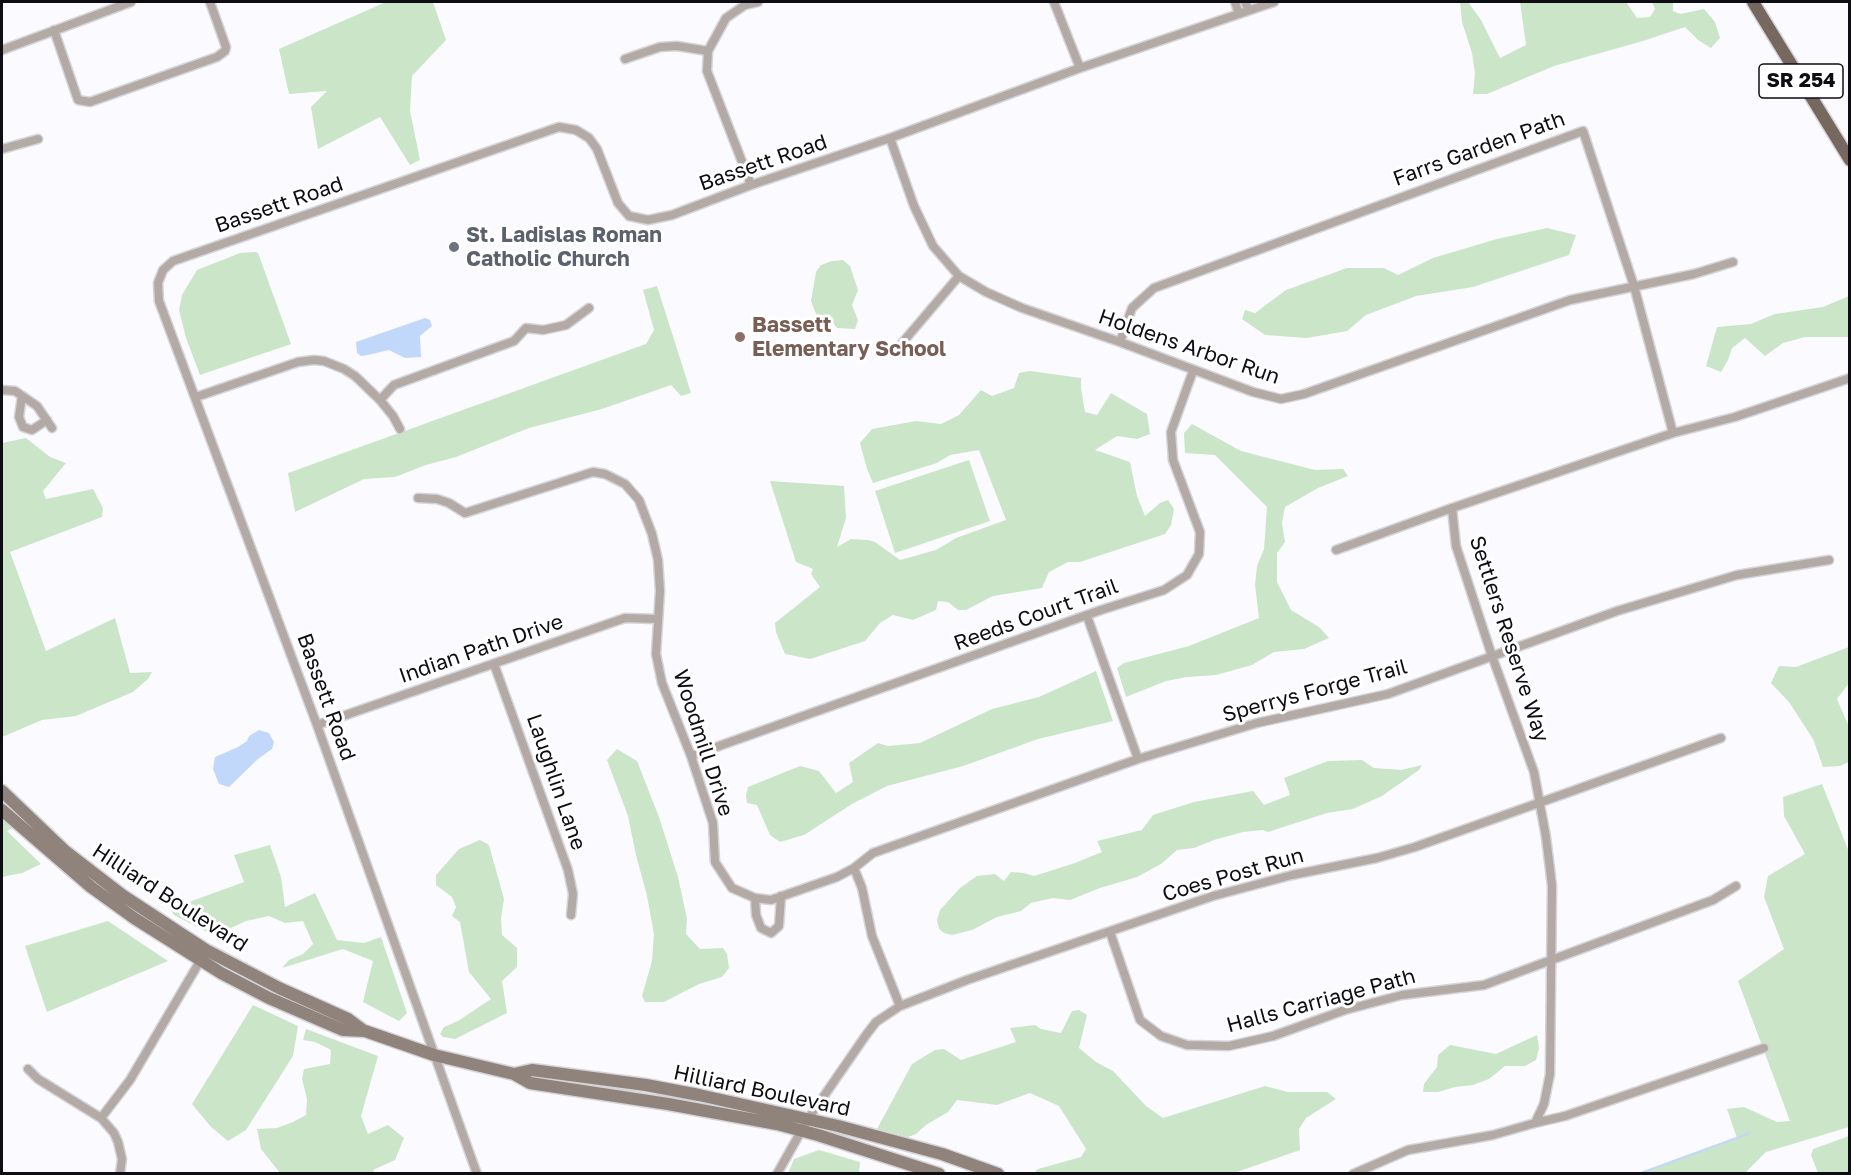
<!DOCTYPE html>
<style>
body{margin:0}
#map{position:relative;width:1851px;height:1175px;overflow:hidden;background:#fbfbff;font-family:"Golos Text",sans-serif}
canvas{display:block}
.frame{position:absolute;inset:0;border:3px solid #0f0d14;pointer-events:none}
</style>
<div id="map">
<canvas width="1851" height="1175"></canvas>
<div class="frame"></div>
</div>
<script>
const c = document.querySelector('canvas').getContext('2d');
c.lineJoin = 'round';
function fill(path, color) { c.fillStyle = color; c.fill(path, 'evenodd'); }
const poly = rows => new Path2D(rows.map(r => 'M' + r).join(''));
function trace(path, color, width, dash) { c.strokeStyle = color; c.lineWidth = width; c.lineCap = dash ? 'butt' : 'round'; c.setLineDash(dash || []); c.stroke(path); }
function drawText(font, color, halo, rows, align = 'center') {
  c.font = font + ' "Golos Text",sans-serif'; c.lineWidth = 6; c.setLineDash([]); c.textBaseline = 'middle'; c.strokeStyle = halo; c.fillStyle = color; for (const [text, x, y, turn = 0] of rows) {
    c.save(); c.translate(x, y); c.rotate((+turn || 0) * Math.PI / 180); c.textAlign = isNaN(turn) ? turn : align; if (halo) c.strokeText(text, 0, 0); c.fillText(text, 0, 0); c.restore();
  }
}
const green = poly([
 [386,2,433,2,446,40,412,76,410,111,420,160,410,165,380,117,318,149,311,107,327,91,289,94,279,49],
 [1460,2,1468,2,1481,20,1500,58,1526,45,1520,2,1626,2,1637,18,1650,17,1655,9,1652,2,1673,2,1673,11,1680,14,1704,9,1715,22,1720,38,1711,48,1698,40,1685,27,1643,41,1554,66,1487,94,1473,94,1475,73,1472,53,1462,22],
 [1547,228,1576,235,1569,255,1473,287,1416,296,1366,315,1347,331,1307,338,1265,335,1242,319,1245,310,1255,313,1286,290,1347,268,1384,268,1398,275,1433,258,1497,239],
 [255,252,258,253,291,344,200,375,186,338,179,310,182,295,197,270,240,253],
 [843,260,850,266,858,290,852,305,858,320,855,329,837,328,831,320,823,332,811,301,816,272,821,265,832,261],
 [657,286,691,393,681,396,671,385,602,409,529,428,456,457,426,465,395,477,364,479,295,512,288,473,646,344,654,330,643,290],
 [1849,296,1849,337,1805,337,1783,343,1765,356,1745,338,1732,348,1728,360,1721,372,1706,366,1717,327,1751,324,1775,314,1823,307],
 [1030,371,1081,378,1081,388,1085,412,1097,415,1111,393,1147,414,1150,434,1137,439,1117,436,1095,450,1130,462,1137,496,1145,516,1160,503,1168,500,1174,509,1171,525,1165,534,1080,562,1068,562,1049,572,1042,588,993,596,966,610,958,610,948,602,938,601,936,610,913,620,893,615,880,623,865,641,810,659,785,654,776,632,775,623,820,587,811,574,813,569,796,562,770,481,844,486,846,518,837,547,851,539,868,540,875,542,900,560,936,550,956,538,1006,520,979,450,950,455,937,463,873,483,867,469,860,443,872,429,916,421,941,424,959,415,981,390,992,396,1014,388,1019,373],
 [1192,424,1241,451,1315,470,1343,469,1348,476,1318,488,1285,507,1282,523,1285,542,1277,553,1277,582,1291,610,1319,627,1329,638,1304,649,1274,652,1252,665,1216,675,1187,677,1166,681,1126,697,1117,668,1124,663,1189,646,1259,618,1255,585,1257,566,1264,549,1267,507,1215,455,1185,453,1184,433],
 [26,438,50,457,66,463,43,491,46,499,93,489,103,508,102,517,10,552,46,651,115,618,130,673,152,672,148,679,133,692,76,716,42,720,2,737,2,443],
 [969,460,990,521,895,553,875,491],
 [1849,647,1849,683,1837,699,1849,727,1849,762,1840,766,1823,767,1813,739,1789,702,1771,683,1779,666,1796,667],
 [1096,671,1113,721,1038,739,963,766,887,786,852,804,804,835,780,842,770,835,757,805,747,803,746,795,748,787,800,766,819,771,836,793,853,782,849,763,878,743,888,746,920,743,992,709,1039,697],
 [617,749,637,761,659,817,678,877,687,919,686,934,700,949,723,948,727,954,729,968,722,977,699,984,664,1002,645,1002,642,996,652,961,654,934,647,896,636,855,628,816,607,760],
 [1362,760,1374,768,1401,770,1422,765,1419,770,1382,796,1353,809,1327,813,1268,832,1263,830,1243,832,1214,840,1194,848,1177,850,1161,864,1137,877,1100,888,1070,900,1053,898,1031,903,1021,911,997,917,972,930,952,935,944,933,939,929,937,920,940,910,960,888,977,876,995,874,1004,881,1011,872,1024,873,1034,876,1075,863,1102,852,1097,841,1142,830,1153,815,1194,802,1253,791,1264,805,1290,795,1284,778,1328,761],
 [1822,784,1849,852,1849,1127,1766,1152,1745,1173,1638,1174,1737,1138,1727,1109,1744,1107,1777,1122,1790,1121,1738,981,1784,949,1764,897,1768,876,1805,854,1784,816,1783,797],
 [2,815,14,827,7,831,41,864,22,873,2,877],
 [480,840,489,845,504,899,501,918,502,935,517,948,517,967,502,981,507,1013,455,1039,443,1037,440,1034,444,1027,458,1021,491,999,469,972,460,922,452,916,456,907,452,897,436,885,436,875,459,849],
 [270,845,281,877,285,907,315,893,337,940,364,943,381,937,407,1013,399,1021,363,1002,373,961,343,949,282,968,289,960,303,954,313,944,303,921,285,923,269,916,246,921,222,932,209,933,174,915,170,909,244,882,234,855],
 [108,921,168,961,47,1012,25,946],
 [253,1005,298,1026,293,1056,246,1130,228,1141,211,1127,192,1104],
 [1079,1010,1087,1015,1079,1048,1096,1062,1113,1071,1146,1106,1163,1118,1265,1086,1288,1092,1327,1092,1336,1099,1306,1118,1299,1129,1300,1150,1234,1173,1034,1173,1038,1169,1081,1157,1086,1149,1059,1106,1030,1093,997,1105,957,1100,948,1112,926,1125,916,1134,908,1137,877,1129,912,1064,935,1050,944,1049,961,1060,1016,1042,1010,1028,1035,1025,1041,1029,1061,1033,1072,1011],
 [306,1029,378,1056,361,1116,368,1134,388,1125,404,1138,395,1160,373,1170,374,1173,280,1173,261,1149,257,1129,277,1128,293,1122,306,1115,307,1099,302,1079,304,1069,330,1064,331,1050,315,1042,303,1040],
 [1537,1035,1539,1048,1536,1060,1525,1066,1505,1066,1489,1079,1473,1085,1455,1087,1438,1092,1423,1092,1424,1084,1437,1067,1438,1055,1450,1045,1496,1054],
 [1849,1136,1849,1173,1818,1173,1811,1155,1813,1149],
 [819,1150,860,1162,859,1173,788,1173,794,1159]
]);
const water = poly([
 [425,318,430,320,432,326,420,336,421,357,405,358,389,350,368,355,361,356,357,353,356,342],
 [259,730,269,733,274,742,272,749,258,759,229,787,219,784,213,769,215,757,238,747,247,741,249,736]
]);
const stream = poly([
 [1638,1174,1750,1133]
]);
const street = poly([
 [1054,2,1080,68],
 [1235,2,1239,14],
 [1245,2,1249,10],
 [54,30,78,100,90,102,217,57,225,51,226,47,210,2],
 [2,50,131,2],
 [625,59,660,47,677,46,708,51],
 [890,138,914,206,933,246,959,276,986,292,1022,308,1120,342,1253,392,1281,399,1304,394,1570,300,1694,274,1733,262],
 [2,149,38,139],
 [751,185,707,71,708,51,726,18,745,5,758,2],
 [1120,342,1132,308,1154,288,1583,131,1634,286,1673,433],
 [897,349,959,276],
 [2,390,15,391,37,406,52,428],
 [22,396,19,417,23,427,32,430,47,420],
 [196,397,298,362,314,360,324,361,344,369,355,376,380,400,393,416,400,429],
 [380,400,394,385,514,341,526,328,543,330,566,325,589,308],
 [418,498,437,499,449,503,465,513,593,472,605,474,625,484,639,500,652,534,658,560,660,591,656,654,662,683,691,756,713,823,715,862,732,888,755,898,771,900,837,877,854,868,873,853,1138,759,1257,723,1388,694,1617,611,1737,575,1829,560],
 [1452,508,1456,546,1492,656,1534,772,1546,837,1552,886,1550,1074,1544,1104,1535,1123],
 [1336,550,1452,508,1673,433,1735,417,1850,378],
 [1087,616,1138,759],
 [494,664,568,870,573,894,571,915],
 [317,725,625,618,658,619],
 [691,756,1101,610,1164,590,1187,575,1199,554,1200,532,1173,460,1171,432,1193,371],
 [854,868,862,888,872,936,900,1006],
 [755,898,756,915,761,928,771,933,779,926,781,896],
 [1110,932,1140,1020,1161,1036,1187,1045,1229,1046,1273,1036,1345,1010,1402,995,1484,985,1713,900,1736,886],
 [28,1069,38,1079,101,1118,114,1133,118,1142,122,1159,120,1174],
 [101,1118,130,1080,203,956],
 [477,1174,317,725,159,301,158,283,163,270,173,261,559,127,576,130,589,138,597,149,618,203,629,216,648,220,672,215,751,185,890,138,1080,68,1274,2],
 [777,1174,808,1119,866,1035,876,1022,900,1006,967,980,1213,896,1292,875,1377,858,1415,847,1721,738],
 [1353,1174,1408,1150,1493,1135,1535,1123,1565,1116,1764,1048]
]);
const secondary = poly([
 [2,791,65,851,122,895,206,950,279,988,348,1019,364,1031],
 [2,810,91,887,134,918,221,973,269,998,343,1030,365,1031,434,1055,514,1074,530,1083,668,1104,777,1124,818,1135,939,1174],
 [514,1074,532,1070,646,1085,699,1095,838,1126,942,1154,998,1174]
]);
const primary = poly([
 [1753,2,1850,160]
]);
const markers = [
 [454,247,6,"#6b7280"],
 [740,337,6,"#8d6e63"]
];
const shields = [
 [1801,81,84]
];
const shieldNames = [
 ["SR 254",1801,81]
];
const streetNames = [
 ["Farrs Garden Path",1479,149,-20],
 ["Bassett Road",763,163,-19],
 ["Bassett Road",279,205,-19],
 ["Holdens Arbor Run",1189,347,19],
 ["Reeds Court Trail",1036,615,-20],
 ["Settlers Reserve Way",1509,639,72],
 ["Indian Path Drive",481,649,-19],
 ["Sperrys Forge Trail",1315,691,-15],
 ["Bassett Road",326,697,70],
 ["Woodmill Drive",703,743,72],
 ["Laughlin Lane",556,782,71],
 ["Coes Post Run",1233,875,-16],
 ["Hilliard Boulevard",170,898,33],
 ["Halls Carriage Path",1321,1001,-15],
 ["Hilliard Boulevard",762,1091,12]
];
const worshipNames = [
 ["St. Ladislas Roman",466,235],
 ["Catholic Church",466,259]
];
const educationNames = [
 ["Bassett",752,325],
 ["Elementary School",752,349]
];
fill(green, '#cae5c8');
fill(water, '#c1d8fb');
trace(stream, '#c1d8fb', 2);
trace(street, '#d5d5d9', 11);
trace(secondary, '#d5d5d9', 15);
trace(primary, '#d5d5d9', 15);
trace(street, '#b3aaa5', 8);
trace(secondary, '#90837c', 12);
trace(primary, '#77685f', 12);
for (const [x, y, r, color] of markers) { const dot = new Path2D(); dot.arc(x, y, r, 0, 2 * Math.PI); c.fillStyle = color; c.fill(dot); trace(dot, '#fff', 2); }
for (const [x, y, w] of shields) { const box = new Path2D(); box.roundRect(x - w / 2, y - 17, w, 34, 4.5); c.fillStyle = '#fff'; c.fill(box); trace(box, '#0f0d14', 1.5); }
drawText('bold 20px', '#0f0d14', null, shieldNames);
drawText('21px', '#0f0d14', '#fff', streetNames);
drawText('bold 21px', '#5b616d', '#fff', worshipNames, 'left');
drawText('bold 21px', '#785e54', '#fff', educationNames, 'left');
</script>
